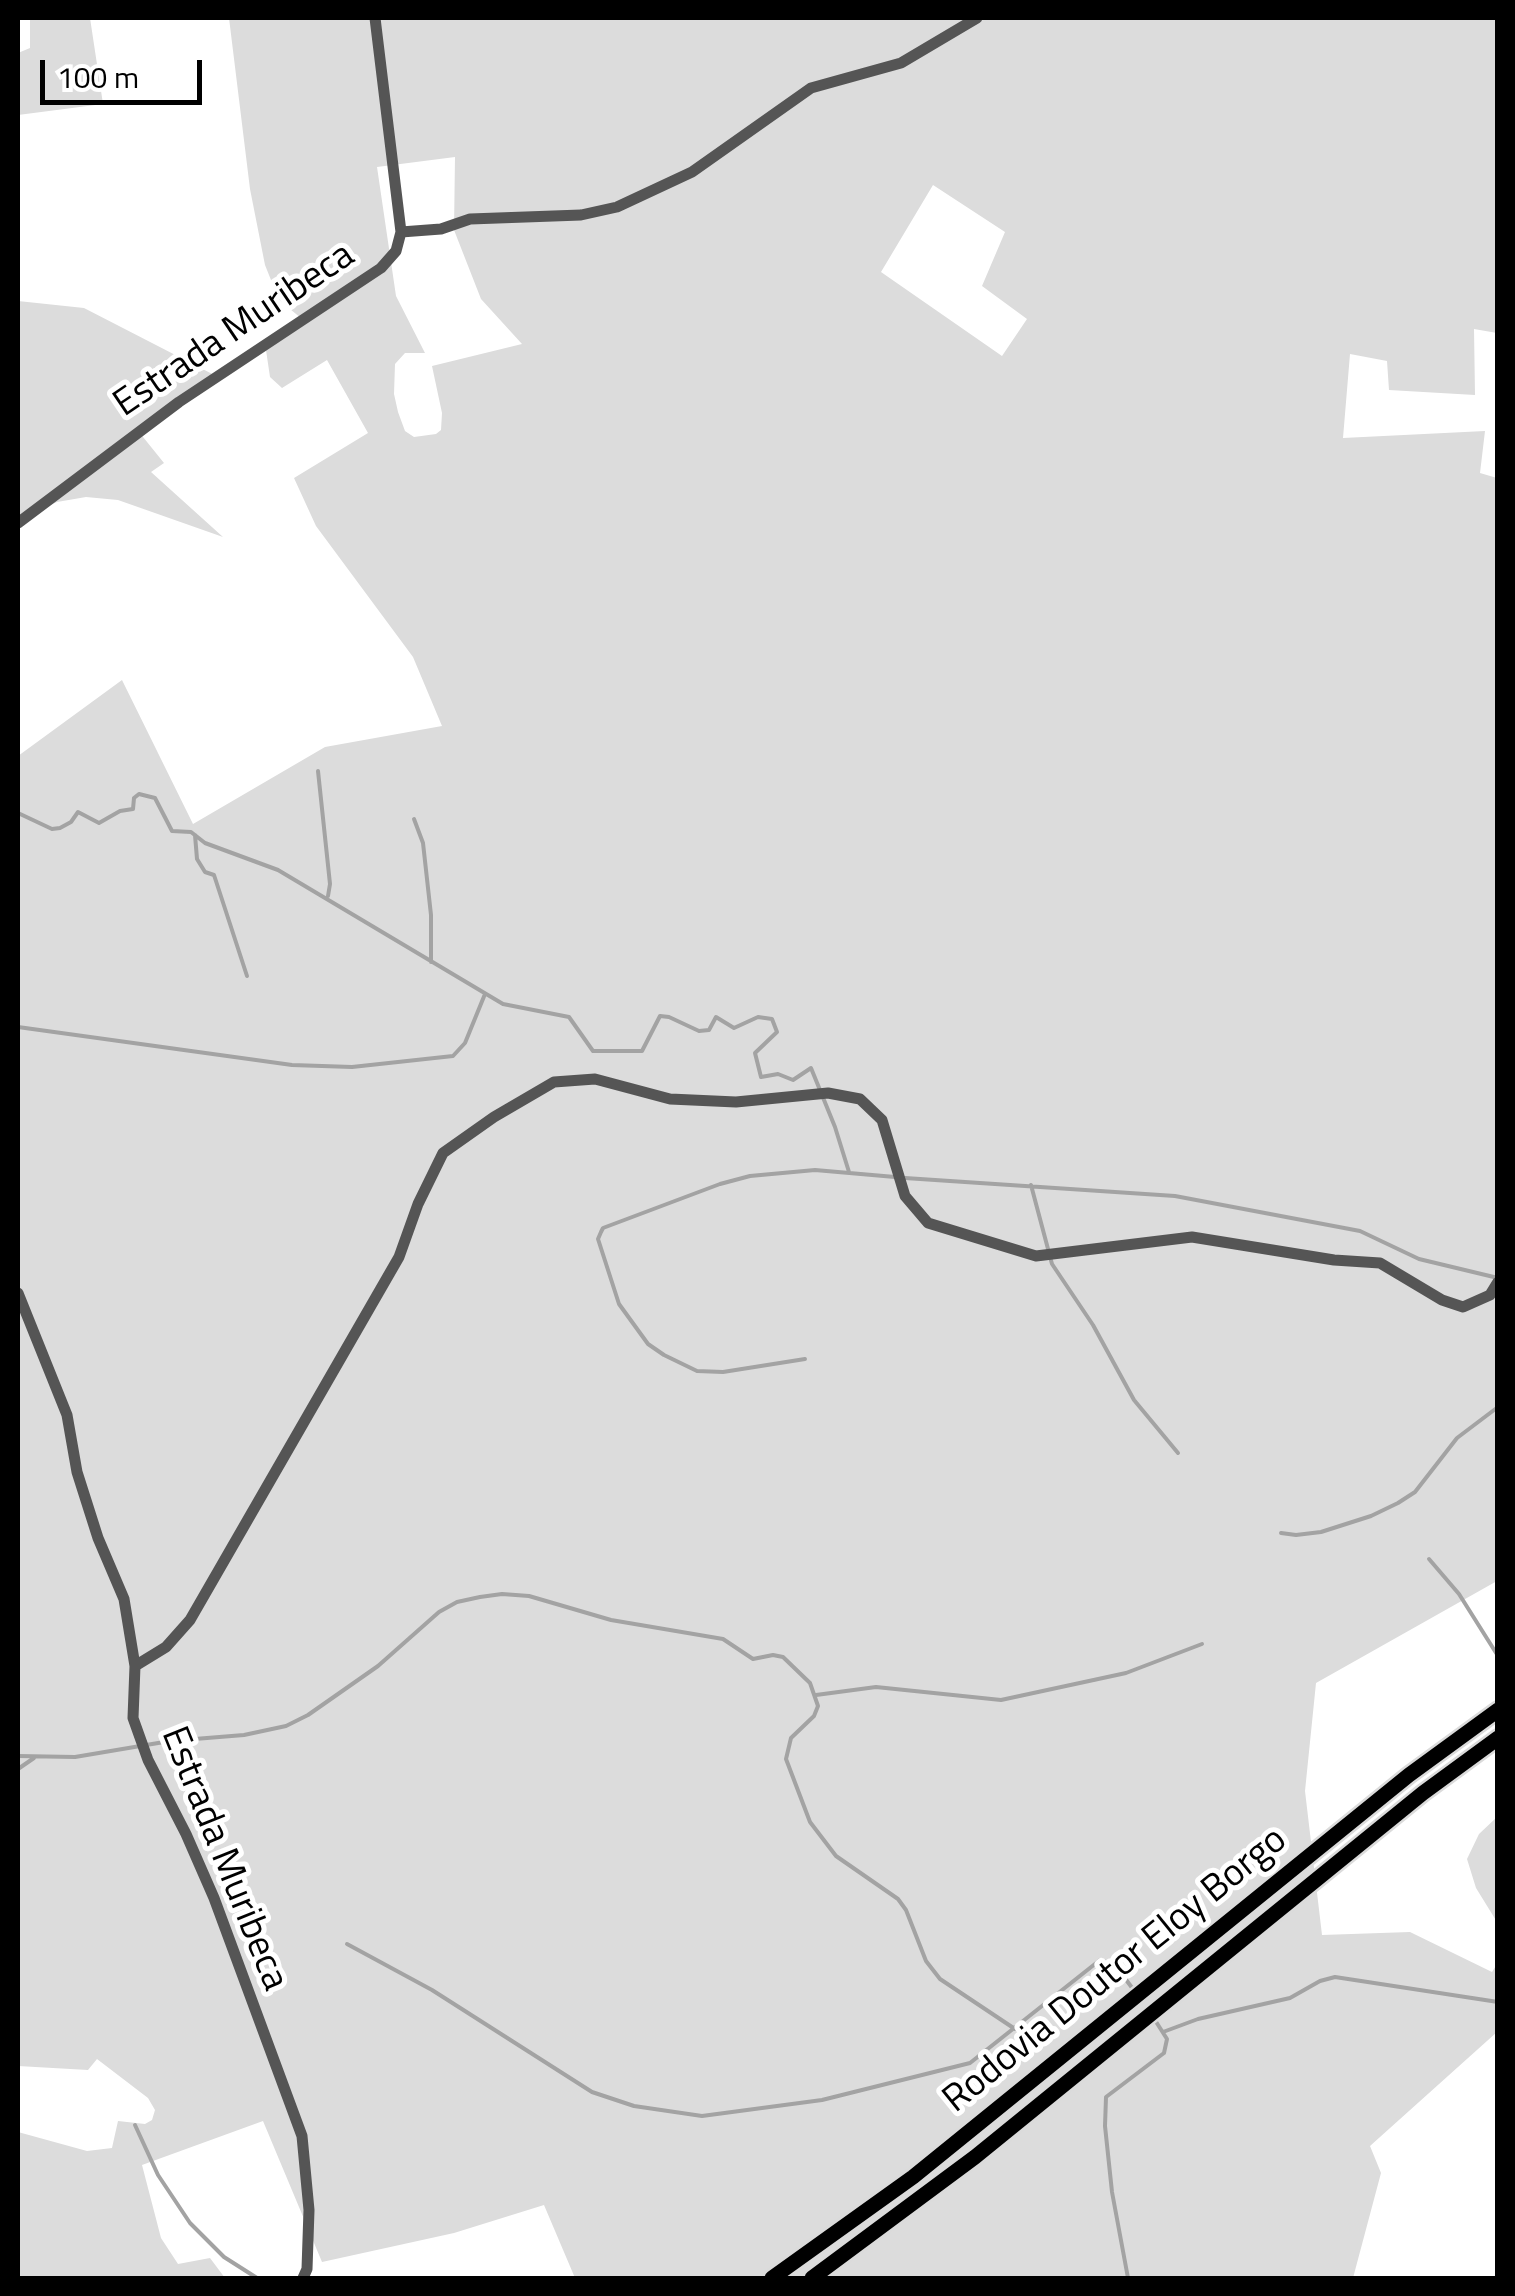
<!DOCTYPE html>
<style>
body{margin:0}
#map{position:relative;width:1515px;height:2296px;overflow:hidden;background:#fff;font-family:"Titillium Web",sans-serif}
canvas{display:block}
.frame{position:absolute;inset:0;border:20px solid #000;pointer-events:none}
.scale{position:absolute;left:40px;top:60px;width:162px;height:45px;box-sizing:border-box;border:5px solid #000;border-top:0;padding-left:12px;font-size:30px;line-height:35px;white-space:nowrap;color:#000;-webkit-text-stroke:8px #fff;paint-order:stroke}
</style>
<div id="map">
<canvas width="1515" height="2296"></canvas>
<div class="frame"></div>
<div class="scale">100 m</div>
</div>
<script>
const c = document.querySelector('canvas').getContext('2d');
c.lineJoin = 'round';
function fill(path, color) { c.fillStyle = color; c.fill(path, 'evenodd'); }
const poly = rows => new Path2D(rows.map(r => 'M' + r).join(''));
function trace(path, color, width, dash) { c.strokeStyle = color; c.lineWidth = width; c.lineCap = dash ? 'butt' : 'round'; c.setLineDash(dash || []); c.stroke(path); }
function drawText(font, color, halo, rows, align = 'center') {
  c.font = font + ' "Titillium Web",sans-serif'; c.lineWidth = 10; c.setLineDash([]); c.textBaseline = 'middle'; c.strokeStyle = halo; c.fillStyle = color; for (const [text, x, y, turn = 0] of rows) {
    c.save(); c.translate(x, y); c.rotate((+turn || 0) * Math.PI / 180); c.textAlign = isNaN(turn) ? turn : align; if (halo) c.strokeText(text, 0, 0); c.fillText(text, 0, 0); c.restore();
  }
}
const green = poly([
 [30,18,90,18,103,104,18,115,18,53,30,48],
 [229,18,1497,18,1497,333,1474,329,1475,395,1389,390,1387,361,1350,354,1343,438,1485,431,1480,473,1497,478,1497,1581,1316,1683,1305,1791,1322,1935,1410,1932,1492,1972,1497,1964,1497,2032,1370,2146,1381,2173,1353,2278,575,2278,544,2205,454,2233,322,2262,263,2121,142,2165,161,2238,178,2264,210,2258,225,2278,18,2278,18,2132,87,2151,112,2148,118,2121,145,2124,152,2120,155,2110,148,2098,97,2059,88,2070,18,2066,18,756,122,680,193,824,325,747,442,726,413,657,316,526,294,478,368,433,327,360,282,388,270,377,266,350,307,323,279,300,265,265,250,189],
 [455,157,454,230,481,299,522,344,432,366,442,413,441,430,436,434,414,437,405,431,398,412,394,394,395,364,405,353,425,353,396,296,377,167],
 [933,185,1005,232,982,286,1027,319,1002,356,881,272],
 [18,301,84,308,222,379,139,432,164,463,151,472,223,537,118,500,86,497,57,502,35,512,18,528],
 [1497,1817,1497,1922,1476,1888,1467,1859,1479,1834]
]);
const stream = poly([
 [318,771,330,884,328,896],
 [18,813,52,829,60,828,71,822,78,812,99,823,120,811,133,809,134,798,139,794,155,798,172,831,191,832,205,843,278,870,503,1004,569,1017,593,1051,642,1051,660,1016,669,1017,699,1031,709,1030,716,1017,734,1028,758,1017,772,1019,777,1032,755,1053,761,1077,778,1074,793,1080,811,1068,835,1127,849,1172],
 [414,819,423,843,431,915,431,962],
 [195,835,197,859,205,872,214,875,247,976],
 [18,1027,292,1065,352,1067,453,1056,465,1043,485,994],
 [905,1178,1175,1196,1360,1231,1419,1259,1498,1278],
 [1031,1185,1052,1264,1093,1325,1134,1400,1178,1453],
 [805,1359,723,1372,697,1371,664,1355,648,1344,619,1304,598,1239,601,1232,603,1228,720,1184,750,1176,815,1170,895,1177],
 [1281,1533,1296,1535,1321,1532,1371,1516,1398,1503,1415,1492,1457,1438,1498,1407],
 [1429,1559,1459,1594,1498,1656],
 [816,1695,876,1687,1001,1700,1126,1673,1202,1644],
 [18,1756,75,1757,170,1741,244,1735,286,1726,308,1715,378,1666,439,1612,457,1602,480,1597,502,1594,529,1596,611,1620,723,1639,753,1659,773,1655,783,1657,810,1683,818,1706,814,1716,791,1738,786,1759,810,1822,836,1856,898,1899,906,1910,926,1961,940,1979,1015,2029],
 [18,1769,34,1758],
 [347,1944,432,1990,592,2092,634,2106,702,2116,822,2100,970,2063,1100,1960,1115,1965,1136,1993],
 [1163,2032,1198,2019,1290,1998,1320,1981,1335,1977,1498,2002],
 [135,2125,158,2175,190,2223,224,2257,257,2278],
 [1128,2278,1112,2192,1105,2126,1106,2097,1164,2053,1167,2039,1153,2017]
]);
const minor = poly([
 [401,232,441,229,470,219,581,215,617,207,692,172,811,88,901,63,977,18],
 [18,523,179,402,381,268,396,251,401,232,375,18],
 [18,1293,67,1415,77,1472,98,1538,124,1599,135,1666,133,1718,148,1760,186,1834,214,1898,302,2136,309,2210,307,2269,303,2278],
 [135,1666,166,1647,190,1620,399,1257,418,1204,443,1153,494,1117,554,1082,595,1079,670,1099,736,1102,828,1093,860,1099,882,1120,905,1196,928,1223,1036,1256,1192,1237,1334,1260,1380,1263,1442,1300,1463,1307,1490,1295,1498,1282]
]);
const highway = poly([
 [772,2278,913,2177,1409,1775,1498,1710],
 [812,2278,975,2157,1423,1793,1498,1738]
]);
const streetNames = [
 ["Estrada Muribeca",235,331,-34],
 ["Estrada Muribeca",223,1859,68],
 ["Rodovia Doutor Eloy Borgo",1116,1971,-39]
];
fill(green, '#dcdcdc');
trace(stream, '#a3a3a3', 4);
trace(highway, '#dbdbdb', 20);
trace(minor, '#555', 11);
trace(highway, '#000', 15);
drawText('38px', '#000', '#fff', streetNames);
</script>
